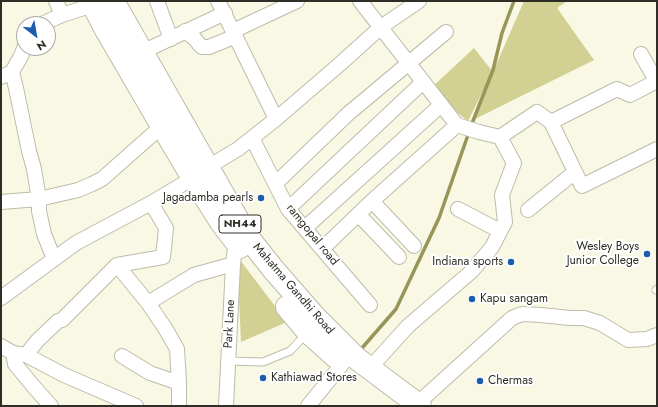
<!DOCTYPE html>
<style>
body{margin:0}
#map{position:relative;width:658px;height:407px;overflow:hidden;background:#f8f8e5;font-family:Jost,sans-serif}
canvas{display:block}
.frame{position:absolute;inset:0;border:2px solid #2e2e27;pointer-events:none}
.north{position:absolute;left:16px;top:16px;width:40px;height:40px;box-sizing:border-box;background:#fff;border:1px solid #ababa9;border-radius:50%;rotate:149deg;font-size:11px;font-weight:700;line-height:16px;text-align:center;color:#2e2e27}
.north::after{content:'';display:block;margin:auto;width:14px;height:18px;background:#1a5cad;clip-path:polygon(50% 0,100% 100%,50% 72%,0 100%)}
</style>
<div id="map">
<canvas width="658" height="407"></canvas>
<div class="frame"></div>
<div class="north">N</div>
</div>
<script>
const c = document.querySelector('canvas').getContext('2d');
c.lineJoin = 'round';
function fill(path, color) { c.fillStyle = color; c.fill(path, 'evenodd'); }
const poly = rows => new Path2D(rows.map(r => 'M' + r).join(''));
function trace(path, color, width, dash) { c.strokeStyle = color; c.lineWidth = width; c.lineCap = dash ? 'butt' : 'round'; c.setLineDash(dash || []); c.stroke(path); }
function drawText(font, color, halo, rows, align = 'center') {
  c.font = font + ' Jost,sans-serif'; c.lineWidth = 4; c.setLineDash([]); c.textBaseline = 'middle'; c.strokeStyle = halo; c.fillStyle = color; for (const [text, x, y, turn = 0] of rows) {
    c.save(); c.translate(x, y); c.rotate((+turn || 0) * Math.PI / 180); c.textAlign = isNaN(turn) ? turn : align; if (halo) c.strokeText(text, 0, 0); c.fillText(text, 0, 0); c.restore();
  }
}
const green = poly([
 [524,1,567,1,557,8,594,60,475,119,490,77,468,121,429,90,474,48,493,72],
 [237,256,287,322,241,342]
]);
const stream = poly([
 [471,126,493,70,502,33,514,1],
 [362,348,396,309,439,218,469,132]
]);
const lane = poly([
 [656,290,657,289],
 [229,361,263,362,290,351,306,334]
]);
const street = poly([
 [56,1,62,15],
 [157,1,171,39],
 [218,1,276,119],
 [360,1,457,125],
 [42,24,62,15,93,5],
 [185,31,195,39,199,44,202,47,209,47,236,36],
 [233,31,297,1],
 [142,52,225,13],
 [641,54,657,82],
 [12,72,16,88,29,151,34,169,39,199,39,211,44,234,54,259],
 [1,77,12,72,21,56,24,48],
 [551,122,582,186,657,149],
 [252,138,288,209,370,305],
 [208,167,238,149,252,138,276,119,340,64,381,27,419,1],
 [275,184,349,113,446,32],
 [372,201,414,246],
 [1,202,39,199,78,190,92,184,102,179,162,126],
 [288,209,423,82],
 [458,209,500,231],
 [528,210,575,172],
 [358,214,399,257],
 [305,228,441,105],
 [322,249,372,201,457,125,479,132,500,137,537,112,551,122,617,89,630,95,657,81],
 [117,265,148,303,165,328,177,349,179,383,179,406],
 [1,298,76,243,151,203,193,178],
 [148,303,194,275,233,264],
 [1,346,13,353,15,364,34,387,51,406],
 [13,353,26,355,64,375,136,406],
 [26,355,37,341,58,321,62,320,117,265,163,257,166,228,151,203],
 [122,356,150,373,179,383],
 [370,368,408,326,472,271,492,247,505,222,502,195,514,163,500,137],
 [417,404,512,318,522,314,541,315,570,318,584,318,600,323,628,340,647,339,657,335],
 [226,406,233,264,236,241],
 [308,406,343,363]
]);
const highway = poly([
 [91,1,105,28,162,126,193,178,221,222,240,247],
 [113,1,247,236,273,269,314,316,356,358,420,406],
 [287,307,308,332,336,357]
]);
const markers = [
 [261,198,4,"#1a5cad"],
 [647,254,4,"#1a5cad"],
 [511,262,4,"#1a5cad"],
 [472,299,4,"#1a5cad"],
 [263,378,4,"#1a5cad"],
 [480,381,4,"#1a5cad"]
];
const shields = [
 [240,224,42]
];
const shieldNames = [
 ["NH44",240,224]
];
const poiNames = [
 ["Jagadamba pearls",253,198],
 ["Wesley Boys",639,247],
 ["Junior College",639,261],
 ["Indiana sports",503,262],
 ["Kapu sangam",480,299,"left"],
 ["Kathiawad Stores",271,378,"left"],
 ["Chermas",488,381,"left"]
];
const streetNames = [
 ["ramgopal road",312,235,51],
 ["Mahatma Gandhi Road",293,289,49],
 ["Park Lane",230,324,-87]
];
fill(green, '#d2d093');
trace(stream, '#989559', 3.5);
trace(lane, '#bdbcaa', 9);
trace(street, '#bdbcaa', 16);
trace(highway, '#bdbcaa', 24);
trace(lane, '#fff', 7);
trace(street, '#fff', 14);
trace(highway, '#fff', 22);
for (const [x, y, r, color] of markers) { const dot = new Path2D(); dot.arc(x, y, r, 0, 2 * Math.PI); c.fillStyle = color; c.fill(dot); trace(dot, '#fff', 1.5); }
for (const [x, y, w] of shields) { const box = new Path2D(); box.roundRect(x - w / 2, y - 9, w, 18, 3); c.fillStyle = '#fff'; c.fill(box); trace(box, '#2e2e27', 1); }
drawText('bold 11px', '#2e2e27', null, shieldNames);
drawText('12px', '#2e2e27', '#fff', poiNames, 'right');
drawText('12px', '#2e2e27', '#fff', streetNames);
</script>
